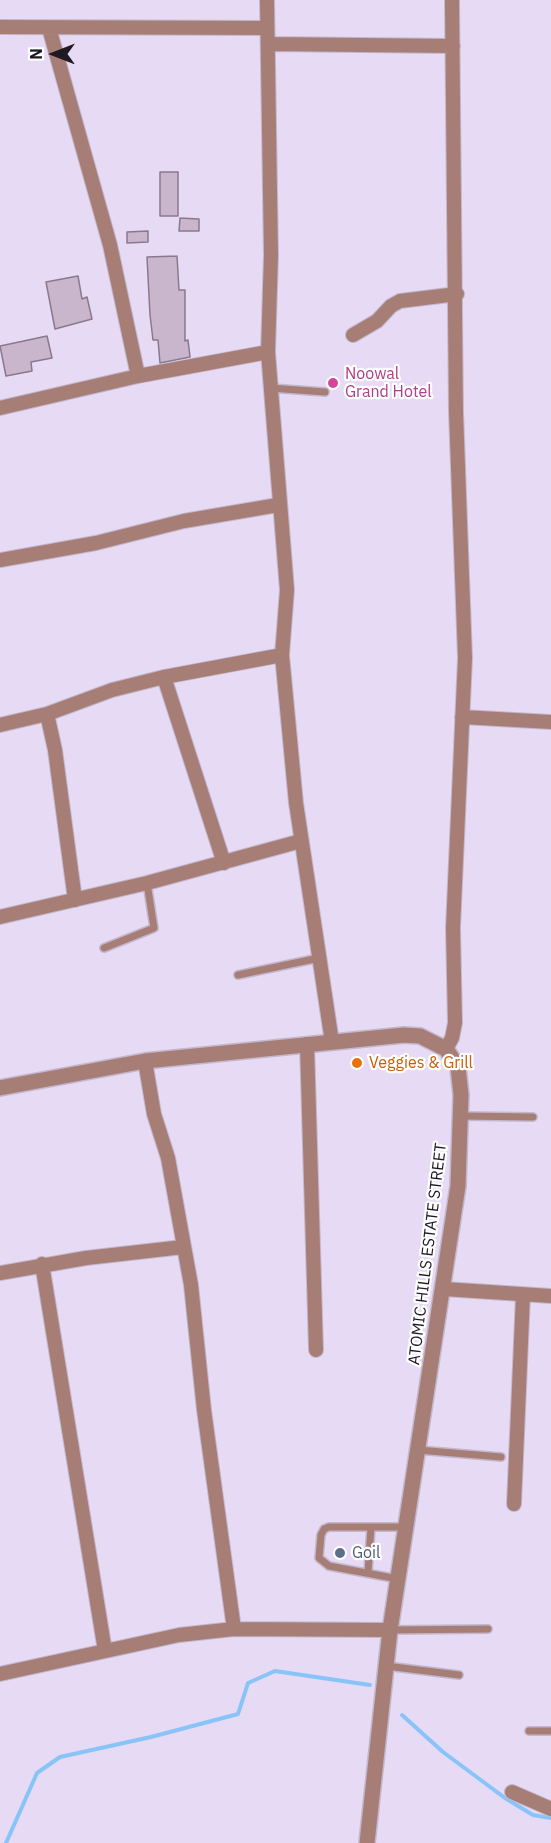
<!DOCTYPE html>
<style>
body{margin:0}
#map{position:relative;width:551px;height:1843px;overflow:hidden;background:#e7daf4;font-family:"IBM Plex Sans",sans-serif}
canvas{display:block}
.north{position:absolute;left:24px;top:24px;width:60px;height:60px;-webkit-text-stroke:4px #fff;paint-order:stroke;rotate:270deg;font-size:16px;font-weight:700;line-height:24px;text-align:center;color:#1e1923}
.north::after{content:'';display:block;margin:auto;width:21px;height:27px;background:#1e1923;clip-path:polygon(50% 0,100% 100%,50% 72%,0 100%)}
</style>
<div id="map">
<canvas width="551" height="1843"></canvas>
<div class="north">N</div>
</div>
<script>
const c = document.querySelector('canvas').getContext('2d');
c.lineJoin = 'round';
const poly = rows => new Path2D(rows.map(r => 'M' + r).join(''));
function trace(path, color, width, dash) { c.strokeStyle = color; c.lineWidth = width; c.lineCap = dash ? 'butt' : 'round'; c.setLineDash(dash || []); c.stroke(path); }
function fill(path, color) { c.fillStyle = color; c.fill(path, 'evenodd'); }
function drawText(font, color, halo, rows, align = 'center') {
  c.font = font + ' "IBM Plex Sans",sans-serif'; c.lineWidth = 4.5; c.setLineDash([]); c.textBaseline = 'middle'; c.strokeStyle = halo; c.fillStyle = color; for (const [text, x, y, turn = 0] of rows) {
    c.save(); c.translate(x, y); c.rotate((+turn || 0) * Math.PI / 180); c.textAlign = isNaN(turn) ? turn : align; if (halo) c.strokeText(text, 0, 0); c.fillText(text, 0, 0); c.restore();
  }
}
const stream = poly([
 [402,1715,443,1752,505,1798,533,1815,551,1818],
 [6,1843,37,1773,60,1757,151,1737,238,1714,248,1683,275,1671,370,1685]
]);
const building = poly([
 [160,172,178,172,178,216,160,216,160,172],
 [180,218,199,219,199,231,179,231,180,218],
 [148,231,148,242,127,243,127,232,148,231],
 [177,256,179,290,185,290,185,341,188,340,190,357,160,363,158,340,153,340,150,315,147,257,177,256],
 [78,276,82,299,87,297,92,319,55,329,46,282,78,276],
 [47,336,52,358,31,362,32,371,6,376,0,346,47,336]
]);
const service = poly([
 [270,388,325,392],
 [104,948,154,928,147,883],
 [238,975,319,958],
 [461,1116,533,1117],
 [418,1450,501,1457],
 [368,1573,371,1527],
 [398,1579,329,1566,319,1558,321,1535,324,1529,329,1527,406,1527],
 [390,1630,488,1629],
 [386,1666,459,1675],
 [529,1731,551,1731]
]);
const minor = poly([
 [267,0,271,255,268,352,287,590,282,655,296,803,332,1042],
 [0,27,267,28],
 [49,28,110,245,138,376],
 [269,44,453,46],
 [353,335,377,321,391,306,400,301,457,294],
 [0,408,138,376,268,352],
 [0,560,96,543,184,521,278,505],
 [164,677,224,863],
 [47,714,55,750,75,900],
 [462,717,551,722],
 [0,725,47,714,112,690,164,677,282,655],
 [0,917,147,883,301,841],
 [307,1044,316,1350],
 [446,1049,452,1038,455,1023,453,928,465,658,456,412,452,0],
 [145,1061,154,1114,168,1158,191,1285,204,1410,234,1629],
 [42,1264,105,1651],
 [0,1273,86,1258,183,1247],
 [444,1289,551,1296],
 [514,1504,523,1295],
 [0,1674,179,1635,234,1629,390,1630],
 [512,1792,551,1809]
]);
const tertiary = poly([
 [0,1088,145,1061,404,1035,420,1036,446,1049,458,1067,461,1095,458,1186,390,1630,367,1843]
]);
const markers = [
 [333,383,6,"#d1479c"],
 [357,1063,6,"#e8710a"],
 [340,1553,6,"#5c6f8a"]
];
const hotelNames = [
 ["Noowal",345,374],
 ["Grand Hotel",345,392]
];
const foodNames = [
 ["Veggies & Grill",369,1063]
];
const streetNames = [
 ["ATOMIC HILLS ESTATE STREET",428,1254,-83]
];
const serviceNames = [
 ["Goil",352,1553]
];
trace(stream, '#88c4f7', 4);
fill(building, '#c9b6cc');
trace(building, '#8a788d', 1.5);
trace(service, '#c3b7ce', 10);
trace(minor, '#c3b7ce', 16);
trace(tertiary, '#c3b7ce', 18);
trace(service, '#a77e75', 7);
trace(minor, '#a77e75', 14);
trace(tertiary, '#a77e75', 15);
for (const [x, y, r, color] of markers) { const dot = new Path2D(); dot.arc(x, y, r, 0, 2 * Math.PI); c.fillStyle = color; c.fill(dot); trace(dot, '#fff', 2); }
drawText('16px', '#b23c85', '#fff', hotelNames, 'left');
drawText('16px', '#c56008', '#fff', foodNames, 'left');
drawText('16px', '#1e1923', '#fff', streetNames);
drawText('16px', '#4e5e75', '#fff', serviceNames, 'left');
</script>
